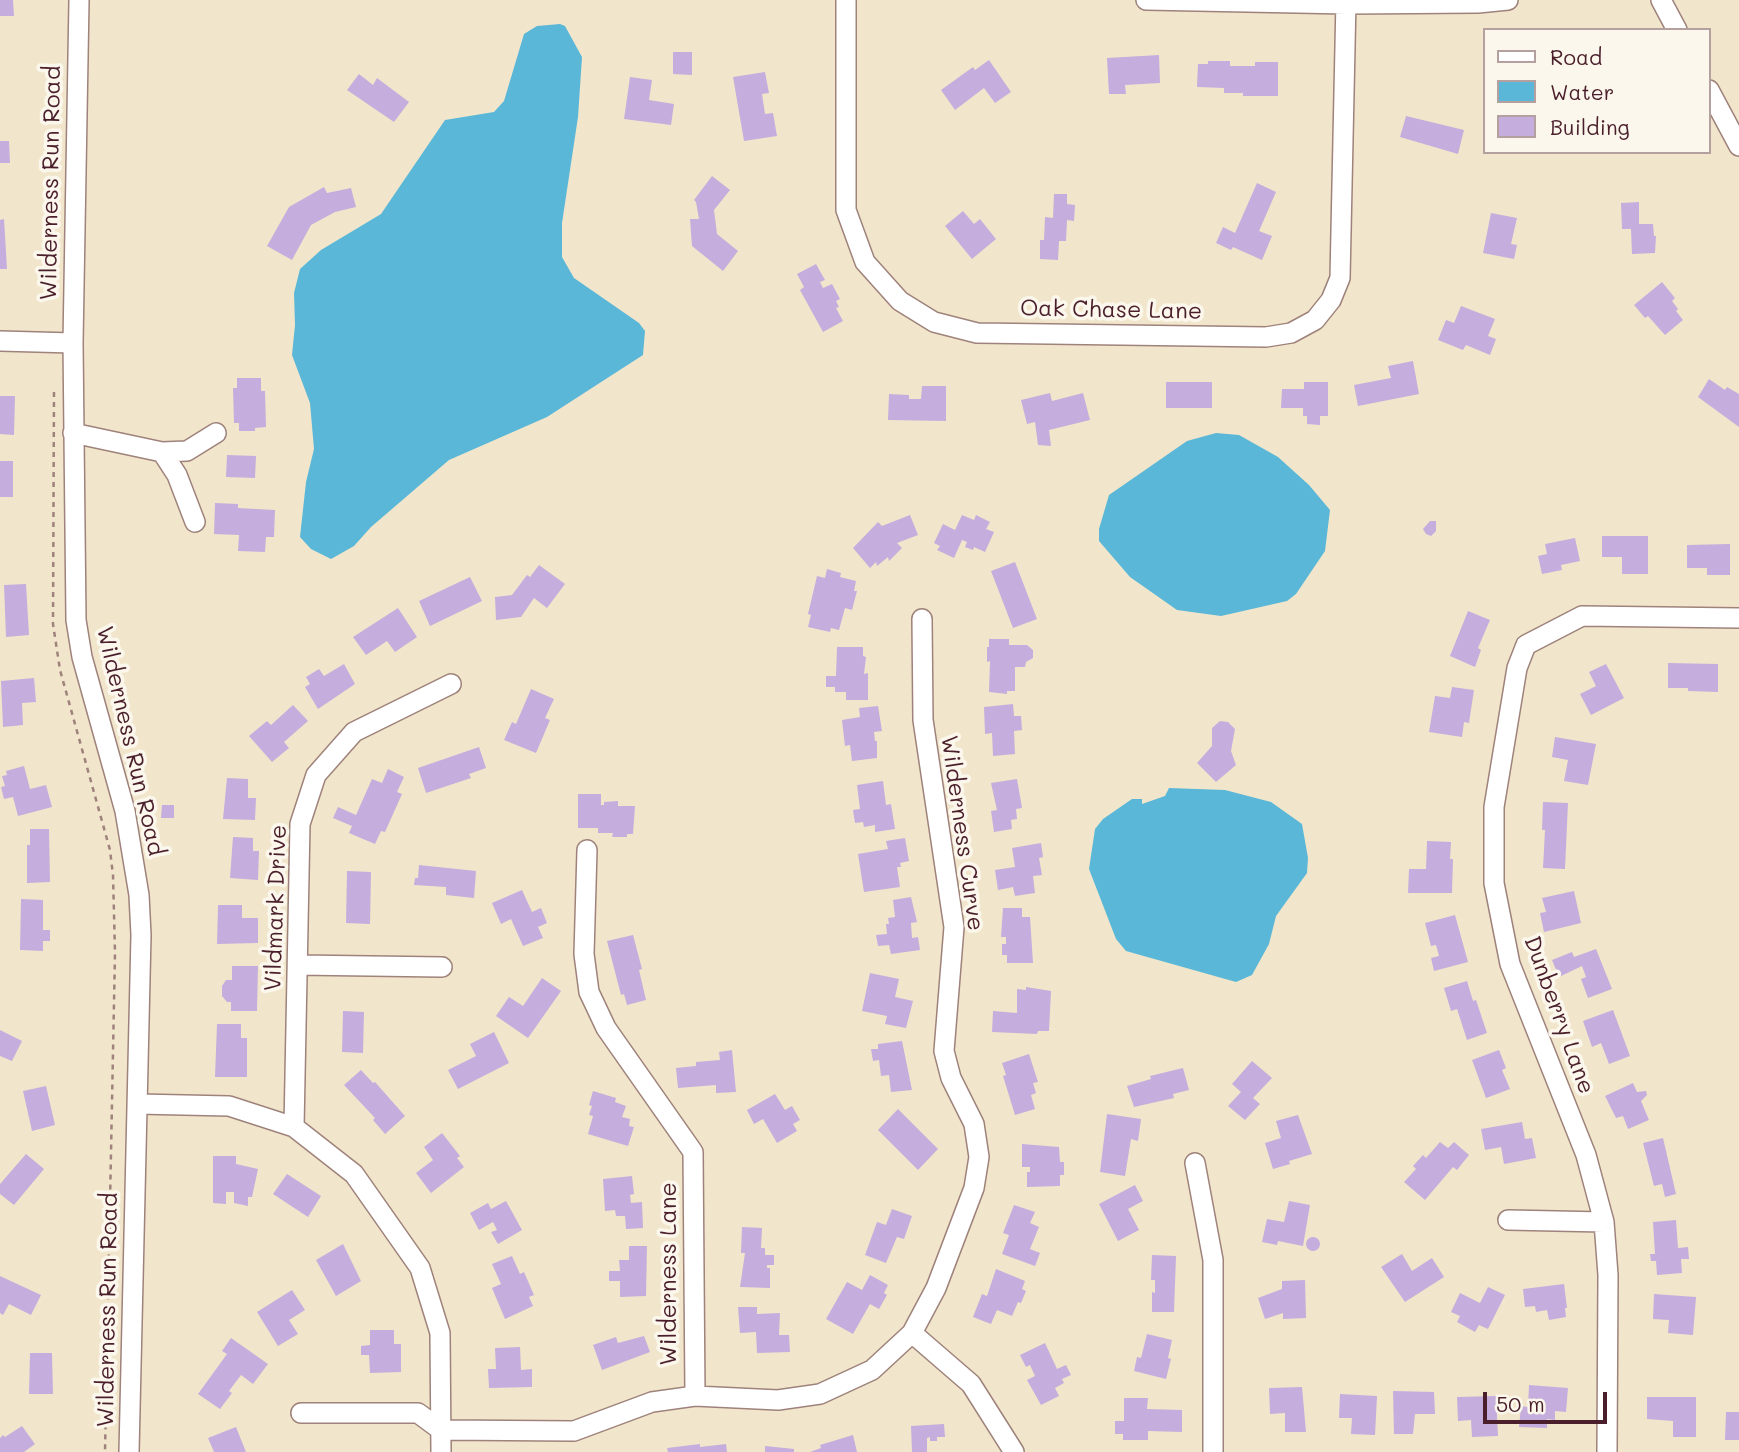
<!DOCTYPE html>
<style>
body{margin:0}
#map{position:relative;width:1739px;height:1452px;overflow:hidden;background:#f1e6cb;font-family:Mali,sans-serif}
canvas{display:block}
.legend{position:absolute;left:1483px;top:28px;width:228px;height:126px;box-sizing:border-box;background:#fbf7ec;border:2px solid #b4a19f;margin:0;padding:9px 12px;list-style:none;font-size:21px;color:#4a1f2b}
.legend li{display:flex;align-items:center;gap:14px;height:35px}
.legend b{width:35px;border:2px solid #b4a19f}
.scale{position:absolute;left:1483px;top:1392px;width:124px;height:32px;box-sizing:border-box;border:4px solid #4a1f2b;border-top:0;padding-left:9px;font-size:21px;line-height:24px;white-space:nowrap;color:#4a1f2b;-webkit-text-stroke:5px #fbf7ec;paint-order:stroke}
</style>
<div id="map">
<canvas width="1739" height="1452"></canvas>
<ul class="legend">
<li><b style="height:9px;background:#fff"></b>Road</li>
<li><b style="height:19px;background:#5ab7d8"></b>Water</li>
<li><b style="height:19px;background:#c5addd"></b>Building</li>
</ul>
<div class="scale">50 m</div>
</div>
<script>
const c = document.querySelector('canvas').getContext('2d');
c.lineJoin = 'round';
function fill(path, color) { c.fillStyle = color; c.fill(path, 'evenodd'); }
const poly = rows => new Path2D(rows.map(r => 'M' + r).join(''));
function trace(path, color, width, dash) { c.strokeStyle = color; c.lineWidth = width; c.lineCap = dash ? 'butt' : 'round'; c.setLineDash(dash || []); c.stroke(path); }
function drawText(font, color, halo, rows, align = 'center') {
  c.font = font + ' Mali,sans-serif'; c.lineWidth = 7; c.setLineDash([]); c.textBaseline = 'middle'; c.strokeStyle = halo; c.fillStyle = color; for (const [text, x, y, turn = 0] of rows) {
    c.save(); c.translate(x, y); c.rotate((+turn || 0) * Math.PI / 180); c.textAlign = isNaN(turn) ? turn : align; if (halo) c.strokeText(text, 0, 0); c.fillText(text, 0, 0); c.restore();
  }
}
const water = poly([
 [560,24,565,26,582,57,578,117,562,223,562,257,574,278,639,323,645,331,643,355,547,417,449,460,371,527,354,546,331,559,311,549,300,537,306,482,314,449,310,403,292,355,295,325,294,293,300,269,321,250,381,214,445,120,494,112,504,101,524,34,537,26],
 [1216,433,1239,435,1278,457,1309,485,1330,510,1325,551,1296,594,1287,601,1221,616,1177,610,1130,577,1099,541,1099,529,1109,495,1187,441],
 [1169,788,1225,790,1271,802,1302,824,1308,858,1307,873,1276,916,1269,944,1252,975,1236,982,1126,951,1116,939,1089,869,1095,829,1103,819,1132,799,1142,799,1142,804,1165,796]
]);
const building = poly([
 [0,0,13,0,14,16,0,16],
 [673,52,692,52,692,75,673,74],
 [1159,55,1160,83,1125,85,1126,94,1109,94,1107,58],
 [989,60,1011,92,995,103,984,88,955,110,941,90,973,67,975,70],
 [1208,61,1230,61,1230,66,1255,66,1255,62,1278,62,1278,96,1243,96,1243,93,1224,93,1224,88,1197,87,1198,64,1208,64],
 [765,72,769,93,762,94,765,114,773,113,777,136,744,141,733,77],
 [359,74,373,85,377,78,409,102,394,122,347,90],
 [630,77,652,80,649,100,674,104,671,125,624,119],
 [1406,116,1464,130,1458,154,1400,137],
 [0,141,9,141,10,163,0,163],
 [712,176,730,190,714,210,717,234,738,251,723,271,692,246,690,219,699,219,696,202,694,200],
 [1257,183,1276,192,1259,231,1272,236,1262,260,1233,247,1231,250,1216,243,1223,227,1235,233],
 [324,187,327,193,351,188,356,207,335,212,311,225,292,260,267,246,289,207],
 [1054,194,1067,194,1067,204,1075,205,1074,221,1067,220,1066,241,1059,241,1058,260,1040,259,1040,240,1044,240,1045,217,1053,218],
 [1639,202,1639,224,1653,224,1654,236,1656,236,1655,253,1632,254,1631,229,1622,229,1621,203],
 [963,211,974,224,980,219,996,239,972,259,945,226],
 [1491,213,1517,218,1511,244,1517,245,1514,259,1483,253],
 [4,219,7,269,0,269,0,220],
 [816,264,825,280,820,282,823,288,832,284,840,299,836,301,839,307,836,308,843,321,823,332,800,290,804,287,797,274],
 [1662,282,1675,298,1672,301,1678,309,1676,311,1683,320,1665,335,1648,316,1645,318,1634,305],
 [1461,306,1495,319,1488,336,1496,339,1490,355,1466,345,1463,350,1438,340,1446,320,1454,323],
 [1413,361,1419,394,1358,406,1354,385,1391,378,1388,366],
 [237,378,261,378,261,391,265,391,266,427,255,428,255,431,239,431,239,423,234,423,233,388,237,388],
 [1709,379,1725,390,1727,387,1739,394,1739,427,1698,397],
 [1166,382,1212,382,1212,408,1166,408],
 [1304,382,1328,382,1328,416,1320,416,1320,425,1307,424,1307,416,1303,416,1303,408,1281,408,1282,389,1304,389],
 [922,386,946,386,946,421,888,420,889,394,909,395,909,399,921,399],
 [1050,393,1052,401,1083,393,1090,420,1049,430,1051,446,1038,445,1035,422,1027,424,1021,400],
 [0,396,15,396,14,435,0,434],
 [227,455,256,456,255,478,226,477],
 [0,461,13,461,13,497,0,497],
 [215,503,238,504,238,508,275,510,274,537,266,537,265,552,238,551,239,535,214,534],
 [910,515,918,535,897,543,902,548,889,561,888,557,877,566,876,562,870,568,853,548,878,522,882,526],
 [962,515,974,520,976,515,990,522,986,529,994,532,985,552,974,547,973,550,965,547,967,542,962,540,954,558,937,550,940,546,934,543,943,524,955,530],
 [1430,521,1436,521,1436,531,1431,536,1426,534,1423,529],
 [1602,536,1648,536,1648,574,1622,574,1622,557,1602,557],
 [1575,538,1580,561,1561,565,1562,570,1542,574,1538,556,1547,554,1545,544],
 [1730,544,1730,575,1707,575,1707,568,1687,568,1687,545],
 [1015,562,1037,619,1013,628,991,571],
 [539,565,565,584,547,608,534,598,521,617,496,620,495,597,512,595,527,575,530,577],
 [827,569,841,573,840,577,856,581,854,591,857,591,852,610,845,608,839,630,831,628,830,632,808,627,811,615,808,614,817,576,825,578],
 [470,577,482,601,430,626,419,601],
 [26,584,29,635,6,637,4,585],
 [398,608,417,637,395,652,387,641,366,655,353,637],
 [1468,611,1490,620,1478,648,1481,650,1475,667,1450,656],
 [989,639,1009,639,1009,645,1027,645,1033,650,1033,658,1026,662,1025,667,1015,667,1015,691,1007,691,1007,694,989,692,990,661,987,662,987,647,989,647],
 [837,647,863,647,863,656,866,657,864,674,868,673,868,700,846,700,846,692,835,692,835,687,826,687,826,676,836,676],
 [1668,663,1718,664,1718,692,1688,691,1688,688,1668,688],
 [344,664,355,684,318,709,305,687,310,684,306,677,319,669,324,676],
 [1606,664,1624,698,1591,715,1580,694,1596,686,1589,672],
 [34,678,36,702,22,703,23,725,3,727,1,681],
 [1452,687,1474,690,1469,723,1464,722,1462,737,1429,732,1435,696,1450,698],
 [531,689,554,699,545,718,550,720,536,753,504,740,512,722,516,724],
 [1013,704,1014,716,1021,716,1022,730,1014,731,1015,754,993,756,992,733,985,734,984,707],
 [293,705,308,721,284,742,289,748,272,762,249,736,267,721,271,725],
 [878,706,882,731,874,732,875,741,877,741,877,758,852,761,850,745,845,746,842,720,860,717,859,708],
 [1220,721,1228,722,1235,729,1231,751,1236,765,1216,782,1197,763,1212,746,1212,728],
 [1555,737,1596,744,1588,785,1564,781,1568,760,1552,757],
 [479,747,486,768,469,774,471,778,426,793,418,768],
 [24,766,30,789,46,785,52,807,18,816,13,797,4,799,1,787,5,786,2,776,7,775,6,771],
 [388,769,404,777,397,792,402,794,385,832,381,831,375,844,349,833,352,826,333,818,338,807,356,815,372,779,382,783],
 [227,778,248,779,248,798,256,798,255,820,223,819],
 [1017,779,1022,808,1016,809,1017,819,1011,820,1012,829,994,832,991,811,997,810,991,783],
 [883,781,886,805,891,804,895,829,875,832,875,825,864,827,863,822,855,823,853,810,860,809,857,785],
 [578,794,601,794,601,805,604,805,604,802,618,801,618,806,635,806,633,834,627,834,627,837,612,837,613,833,598,833,598,828,578,828],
 [1543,802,1568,803,1565,869,1543,868,1545,830,1542,830],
 [162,805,174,805,174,818,161,818],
 [30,829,49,829,50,882,27,883,27,845,30,845],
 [233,837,253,838,253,851,259,851,258,880,230,878],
 [905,838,909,861,900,863,901,867,897,867,900,887,864,892,858,854,888,849,886,841],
 [1427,841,1451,842,1450,859,1453,859,1452,893,1408,893,1409,869,1426,869],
 [1041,843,1043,857,1039,858,1042,875,1033,876,1035,893,1015,896,1013,887,998,890,995,870,1015,867,1012,848],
 [419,865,476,871,474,898,446,895,446,887,414,885,415,878,418,878],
 [347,871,371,872,370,924,346,923],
 [522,890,532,912,541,908,547,923,538,927,543,938,523,946,511,919,501,924,492,903],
 [1574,891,1581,923,1544,932,1540,913,1546,912,1542,898],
 [911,897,917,922,911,923,912,938,918,937,920,950,891,954,889,945,878,946,876,935,887,934,886,924,889,924,888,918,895,917,893,900],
 [21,899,43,900,43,930,50,930,50,941,43,941,43,951,20,950],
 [218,905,242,905,242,918,258,918,258,943,217,944],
 [1003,908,1022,908,1022,917,1030,917,1033,963,1007,963,1007,955,1002,955,1002,944,1006,944,1006,937,1001,937],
 [1455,915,1468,962,1434,971,1431,958,1439,956,1436,945,1431,946,1425,923],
 [633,935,642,969,639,970,646,1000,627,1005,624,994,621,995,607,941],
 [1596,949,1612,989,1588,998,1581,979,1586,977,1582,966,1559,977,1552,960,1572,952,1574,957],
 [232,966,258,966,257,1011,231,1011,231,1002,227,1002,222,996,222,986,226,980,232,980],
 [870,973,899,979,895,997,913,1001,906,1028,885,1024,887,1016,862,1011],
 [542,978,561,991,528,1038,496,1016,509,997,523,1006],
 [1467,981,1473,1001,1476,1000,1487,1033,1467,1040,1457,1009,1451,1011,1444,988],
 [1026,987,1051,991,1049,1031,1038,1031,1037,1034,992,1032,993,1011,1017,1013,1017,989,1026,990],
 [1613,1010,1630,1056,1609,1064,1601,1043,1592,1047,1583,1021],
 [343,1011,364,1012,363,1053,342,1052],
 [217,1024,241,1024,241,1038,247,1038,247,1077,215,1077],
 [0,1030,22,1041,12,1061,0,1056],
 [494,1032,509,1063,458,1089,448,1070,476,1056,470,1044],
 [902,1041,912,1090,891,1092,889,1075,881,1076,879,1060,873,1061,871,1049,878,1049,878,1044],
 [732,1050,736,1092,716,1093,716,1085,678,1088,676,1068,696,1066,696,1062,720,1060,719,1052],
 [1499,1050,1506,1068,1502,1070,1510,1089,1486,1098,1472,1060],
 [1029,1054,1038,1082,1033,1083,1036,1093,1031,1095,1035,1109,1015,1115,1003,1076,1006,1075,1002,1063],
 [1252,1061,1272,1078,1253,1098,1260,1104,1245,1120,1228,1106,1241,1092,1232,1084],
 [1183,1068,1189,1090,1173,1094,1174,1098,1134,1107,1127,1086,1151,1079,1150,1076],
 [361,1070,373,1083,375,1082,405,1116,385,1134,373,1120,375,1118,344,1085],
 [1633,1083,1637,1092,1646,1091,1647,1095,1641,1101,1649,1120,1628,1129,1623,1116,1616,1118,1605,1096],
 [46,1086,55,1125,32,1131,23,1091],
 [593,1091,616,1098,615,1102,626,1106,622,1117,630,1119,629,1126,634,1127,628,1146,588,1134,593,1116,589,1115,592,1106,589,1105],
 [775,1094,785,1110,792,1106,800,1120,793,1124,797,1131,777,1143,763,1119,754,1124,747,1110],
 [898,1109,938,1149,918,1170,878,1130],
 [1107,1114,1141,1119,1138,1141,1131,1139,1125,1176,1100,1172],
 [1298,1115,1312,1154,1289,1161,1290,1164,1273,1169,1265,1143,1281,1138,1276,1121],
 [1522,1122,1525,1139,1532,1138,1536,1158,1504,1164,1501,1147,1485,1150,1481,1129],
 [442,1133,460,1156,457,1158,464,1167,431,1193,416,1173,433,1160,424,1147],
 [1663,1138,1676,1194,1665,1197,1662,1184,1654,1186,1643,1143],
 [1440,1142,1448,1148,1454,1142,1469,1155,1457,1170,1453,1167,1425,1200,1404,1182,1416,1169,1413,1166,1423,1155,1426,1158],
 [1022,1144,1059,1147,1060,1162,1064,1162,1064,1175,1060,1175,1060,1186,1027,1187,1027,1172,1030,1172,1030,1167,1022,1167],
 [26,1154,44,1169,14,1205,0,1194,0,1184],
 [213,1156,236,1156,236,1164,258,1169,252,1197,248,1197,248,1206,234,1203,234,1192,226,1192,226,1204,213,1203],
 [287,1174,321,1196,308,1217,273,1194],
 [632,1176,634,1194,630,1195,631,1203,642,1202,643,1228,626,1229,625,1216,616,1216,615,1210,605,1211,603,1179],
 [1135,1185,1143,1201,1128,1209,1139,1230,1118,1241,1099,1204],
 [506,1201,522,1230,498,1244,491,1232,497,1230,493,1222,479,1230,470,1213,488,1203,491,1209],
 [1289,1201,1310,1205,1303,1246,1278,1241,1277,1245,1262,1242,1267,1219,1284,1222],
 [1014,1205,1035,1212,1030,1223,1039,1227,1030,1249,1040,1253,1035,1266,1002,1254,1009,1235,1003,1233],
 [892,1209,912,1216,904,1239,897,1237,886,1263,865,1255,877,1222,886,1225],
 [1676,1220,1678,1248,1688,1247,1689,1259,1681,1259,1682,1273,1657,1275,1656,1261,1651,1261,1650,1254,1655,1254,1653,1222],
 [742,1227,762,1228,761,1248,765,1248,765,1255,774,1255,774,1265,767,1265,767,1268,770,1268,770,1288,740,1287,745,1253,741,1253],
 '1306 1244a7 7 0 1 1 14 0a7 7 0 1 1-14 0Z',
 [343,1244,361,1281,336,1296,316,1260],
 [629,1246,647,1246,646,1296,620,1297,620,1281,609,1281,609,1271,620,1271,619,1260,629,1260],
 [1402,1254,1412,1271,1432,1258,1444,1277,1405,1302,1381,1267],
 [1152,1255,1176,1256,1174,1312,1152,1312,1152,1292,1155,1293,1155,1280,1151,1280],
 [512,1256,520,1274,524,1272,534,1295,529,1297,533,1306,505,1319,492,1288,501,1284,492,1264],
 [996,1269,1025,1281,1022,1289,1026,1291,1021,1303,1018,1302,1012,1316,997,1310,991,1324,973,1317,982,1294,987,1296],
 [870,1275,888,1285,884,1293,887,1295,879,1309,870,1304,853,1334,826,1319,847,1282,862,1290],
 [0,1276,41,1295,31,1315,9,1304,3,1315,0,1313],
 [1305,1280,1306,1318,1283,1319,1283,1313,1265,1319,1258,1298,1282,1289,1282,1281],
 [1564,1284,1567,1308,1565,1308,1566,1317,1549,1320,1547,1310,1536,1312,1535,1306,1525,1307,1523,1289],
 [1488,1287,1505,1295,1488,1329,1479,1325,1475,1332,1457,1322,1460,1316,1451,1312,1460,1293,1480,1303],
 [292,1290,305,1310,289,1320,298,1334,278,1346,257,1312],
 [1654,1294,1696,1297,1693,1335,1668,1333,1669,1320,1653,1319],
 [738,1307,757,1307,757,1314,780,1313,779,1335,789,1335,790,1352,757,1353,756,1332,740,1333],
 [370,1330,394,1330,394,1344,401,1344,401,1372,370,1373,369,1355,361,1355,361,1346,370,1345],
 [1147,1334,1172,1340,1168,1358,1171,1359,1166,1379,1134,1371,1137,1357,1141,1358],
 [644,1336,650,1352,602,1370,593,1345,616,1337,618,1343],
 [231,1338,268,1364,253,1384,241,1375,229,1391,232,1393,220,1409,198,1394,227,1354,222,1351],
 [1045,1343,1057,1369,1066,1365,1071,1375,1062,1379,1064,1383,1055,1388,1059,1396,1041,1405,1027,1380,1035,1376,1030,1365,1026,1367,1020,1355],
 [520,1347,521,1370,532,1369,532,1387,489,1388,488,1369,496,1369,495,1348],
 [30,1353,52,1353,53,1394,29,1394],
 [1529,1385,1568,1388,1566,1412,1555,1411,1555,1420,1547,1419,1547,1428,1519,1427,1521,1406,1528,1407],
 [1302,1387,1306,1432,1285,1432,1285,1413,1270,1414,1269,1388],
 [1393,1391,1434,1392,1435,1414,1415,1414,1413,1434,1394,1434],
 [1340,1394,1377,1396,1375,1435,1351,1434,1352,1418,1339,1418],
 [1496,1396,1498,1436,1472,1437,1471,1420,1458,1421,1457,1397],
 [1647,1397,1696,1397,1696,1437,1673,1437,1673,1421,1647,1419],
 [1124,1398,1148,1398,1147,1409,1182,1410,1182,1432,1148,1431,1148,1440,1123,1440,1123,1434,1115,1434,1115,1421,1124,1421],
 [1726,1412,1739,1412,1739,1440,1725,1440],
 [944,1424,945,1437,937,1437,937,1441,930,1441,930,1437,927,1438,927,1452,912,1452,911,1426],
 [22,1426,35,1444,24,1452,0,1452,0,1438,3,1435,5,1437],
 [236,1427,246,1452,214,1452,208,1438],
 [853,1435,857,1452,810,1452,821,1448,820,1445],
 [700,1444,700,1447,726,1444,727,1452,668,1452,667,1448],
 [765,1446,794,1449,794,1452,765,1452]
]);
const path = poly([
 [54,392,53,624,60,670,110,850,113,875,115,953,105,1452]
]);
const minor = poly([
 [79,0,73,343,76,620,82,657,125,811,139,895,141,935,129,1452],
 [846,0,846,210,865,262,900,301,934,322,977,333,1266,337,1291,333,1315,320,1331,300,1340,278,1346,0],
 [1146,0,1347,4,1478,3,1508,0],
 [1661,0,1677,30],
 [1709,90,1739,146],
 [0,341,73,343],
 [73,433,162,452,177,475,195,522],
 [162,452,187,451,216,433],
 [587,850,584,954,589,992,606,1028,693,1152,695,1396],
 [298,965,442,967],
 [138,1104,229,1106,294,1127,354,1174,420,1268,440,1333,441,1452],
 [294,1127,300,824,316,775,354,732,451,684],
 [1195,1163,1213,1260,1213,1452],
 [1508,1220,1604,1222],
 [912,1333,971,1384,1014,1452],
 [301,1413,418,1413,441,1430,574,1431,652,1402,695,1396,778,1400,820,1394,872,1370,912,1333,936,1288,974,1188,979,1157,974,1124,951,1078,944,1051,954,927,923,720,922,619],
 [1607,1452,1608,1275,1604,1222,1586,1155,1510,964,1494,883,1494,807,1517,668,1526,645,1582,616,1739,618]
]);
const streetNames = [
 ["Wilderness Run Road",51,183,-89],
 ["Oak Chase Lane",1111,310,1],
 ["Wilderness Run Road",130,741,77],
 ["Wilderness Curve",962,833,82],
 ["Vildmark Drive",276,908,-88],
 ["Dunberry Lane",1559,1015,70],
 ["Wilderness Lane",669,1274,-90],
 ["Wilderness Run Road",108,1310,-89]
];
fill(water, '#5ab7d8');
fill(building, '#c5addd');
trace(minor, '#9e827b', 22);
trace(path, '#9e827b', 2.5, [5, 5]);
trace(minor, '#fff', 19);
drawText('23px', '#4a1f2b', '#fbf7ec', streetNames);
</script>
